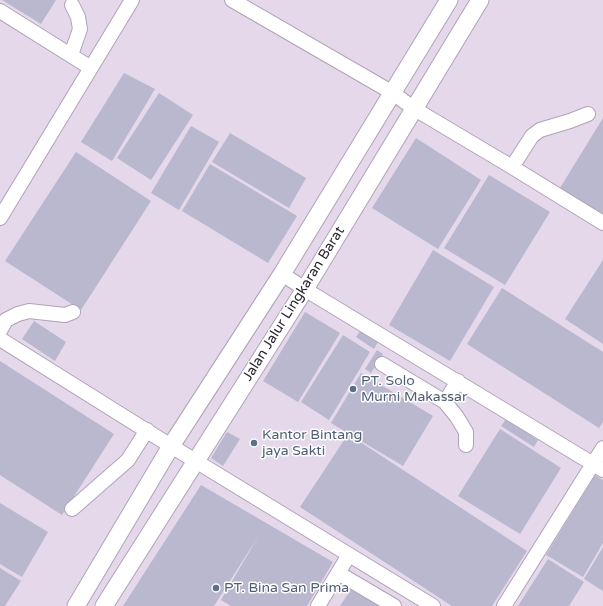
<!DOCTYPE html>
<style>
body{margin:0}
canvas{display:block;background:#f7e9fe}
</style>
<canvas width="603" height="606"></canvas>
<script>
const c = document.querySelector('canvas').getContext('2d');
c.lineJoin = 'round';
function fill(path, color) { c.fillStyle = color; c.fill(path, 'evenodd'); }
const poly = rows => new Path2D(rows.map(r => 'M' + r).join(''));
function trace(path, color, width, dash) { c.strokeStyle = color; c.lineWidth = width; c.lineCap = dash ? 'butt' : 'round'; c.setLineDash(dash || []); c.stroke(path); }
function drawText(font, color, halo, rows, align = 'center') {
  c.font = font + ' "Varela Round",sans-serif'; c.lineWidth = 3; c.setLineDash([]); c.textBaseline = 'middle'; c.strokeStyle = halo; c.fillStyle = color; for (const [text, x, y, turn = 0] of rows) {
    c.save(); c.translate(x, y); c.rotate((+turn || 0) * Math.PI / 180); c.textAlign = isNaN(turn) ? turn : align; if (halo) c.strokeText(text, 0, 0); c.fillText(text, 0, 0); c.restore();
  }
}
const industrial = poly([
 [0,0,603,0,603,606,0,606]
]);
const building = poly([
 [2,0,56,0,41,24],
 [124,73,155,89,112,161,81,142],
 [159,93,193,115,151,180,117,158],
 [603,118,603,214,560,188],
 [191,126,219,142,179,210,151,193],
 [230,133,306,178,289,208,212,162],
 [416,138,481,180,438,249,372,208],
 [76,152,151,201,81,310,5,261],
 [210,164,297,216,268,263,182,211],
 [489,175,550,212,505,285,444,248],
 [433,250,494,287,450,361,389,325],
 [603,260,603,344,565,319],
 [502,288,603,352,603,422,599,428,467,344],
 [305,312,340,333,298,402,263,381],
 [34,321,66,342,55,361,22,339],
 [360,331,378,342,374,349,356,337],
 [343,335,370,352,329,420,301,402],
 [377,350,383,354,371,373,365,369],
 [0,361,114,434,62,515,0,475],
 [361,373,433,416,403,466,331,423],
 [506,419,538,440,534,447,501,426],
 [500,429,561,468,520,534,458,496],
 [227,432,240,439,223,466,211,458],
 [348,434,527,551,492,606,452,606,300,507],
 [595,475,603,480,603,543,583,577,546,555],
 [201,485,333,562,307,606,231,606,221,600,259,535,214,606,123,606],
 [0,503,48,532,22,577,0,564],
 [603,547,603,591,584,579],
 [548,559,584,582,569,606,518,606],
 [0,568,21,581,5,606,0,606],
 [352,588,379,606,340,606]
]);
const minor = poly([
 [232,0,393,93,413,108,512,167,603,223],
 [0,11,91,68],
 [71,55,80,29,78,17,72,5],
 [512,167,532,136,540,130,570,121,588,114],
 [0,218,132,0],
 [282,274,311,293,603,470],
 [0,331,6,320,18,314,29,311,65,315,73,312],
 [0,339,171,446,433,606],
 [382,364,445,402,458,381],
 [445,402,457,417,466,432,466,445],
 [72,509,128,460,147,430],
 [338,573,394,606],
 [318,606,349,555],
 [504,606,603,448]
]);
const major = poly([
 [76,606,171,446,282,274,449,0],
 [104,606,305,289,480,0]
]);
const markers = [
 [353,389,4,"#5c6f8a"],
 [254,443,4,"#5c6f8a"],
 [216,588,4,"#5c6f8a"]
];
const streetNames = [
 ["Jalan Jalur Lingkaran Barat",294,304,-58]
];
const serviceNames = [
 ["PT. Solo",361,381],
 ["Murni Makassar",361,397],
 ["Kantor Bintang",262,435],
 ["jaya Sakti",262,451],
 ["PT. Bina San Prima",224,588]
];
fill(industrial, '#e5d8eb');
fill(building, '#b9b8cf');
trace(minor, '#b0a3b7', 16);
trace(major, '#b0a3b7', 19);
trace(minor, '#fff', 14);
trace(major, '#fff', 17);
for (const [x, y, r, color] of markers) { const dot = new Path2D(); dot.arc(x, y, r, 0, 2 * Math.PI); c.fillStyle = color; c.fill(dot); trace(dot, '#fff', 1.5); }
drawText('14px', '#2e2931', '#fff', streetNames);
drawText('14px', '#4e5e75', '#fff', serviceNames, 'left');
</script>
